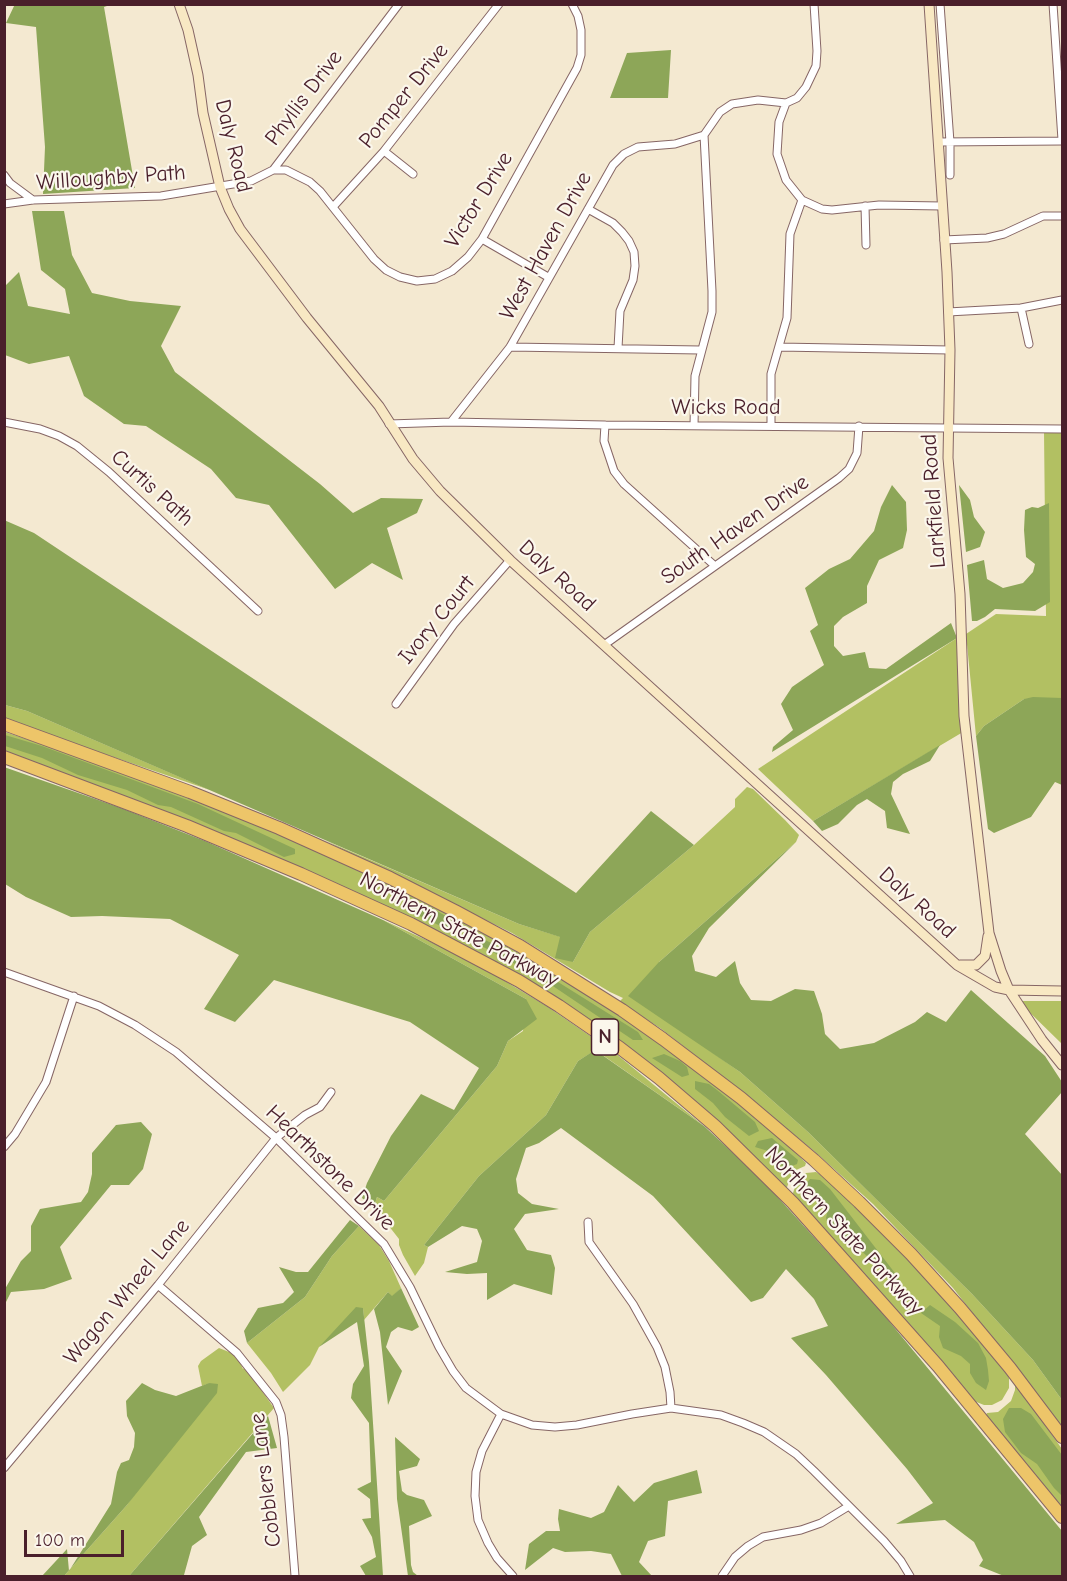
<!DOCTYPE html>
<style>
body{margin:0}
#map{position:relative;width:1067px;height:1581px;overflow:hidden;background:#f4e9d1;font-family:"Comic Neue",sans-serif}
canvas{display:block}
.frame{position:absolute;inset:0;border:6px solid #4a1f2b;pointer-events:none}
.scale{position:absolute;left:24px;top:1530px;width:100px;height:27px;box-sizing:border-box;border:3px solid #4a1f2b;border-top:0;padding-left:8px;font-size:18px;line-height:21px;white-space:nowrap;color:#4a1f2b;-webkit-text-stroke:4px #fbf7ec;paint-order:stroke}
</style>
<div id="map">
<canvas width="1067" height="1581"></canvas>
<div class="frame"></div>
<div class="scale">100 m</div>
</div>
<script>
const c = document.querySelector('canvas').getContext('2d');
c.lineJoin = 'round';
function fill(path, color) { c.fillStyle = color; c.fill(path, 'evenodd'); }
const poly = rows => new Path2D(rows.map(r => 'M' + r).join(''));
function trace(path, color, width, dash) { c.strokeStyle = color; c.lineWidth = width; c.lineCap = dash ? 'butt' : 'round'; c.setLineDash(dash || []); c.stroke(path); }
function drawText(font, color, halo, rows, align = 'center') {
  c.font = font + ' "Comic Neue",sans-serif'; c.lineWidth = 4.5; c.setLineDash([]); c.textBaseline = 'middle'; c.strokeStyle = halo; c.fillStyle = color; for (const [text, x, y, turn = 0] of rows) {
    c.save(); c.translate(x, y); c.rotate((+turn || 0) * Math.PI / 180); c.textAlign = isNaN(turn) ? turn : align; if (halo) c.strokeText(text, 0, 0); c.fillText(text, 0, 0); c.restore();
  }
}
const green = poly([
 [1044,432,1062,433,1062,698,1024,699,984,726,976,736,966,634,996,614,1046,616],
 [957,638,963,732,813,821,758,769],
 [5,705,27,711,210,790,5,720],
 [5,732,59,750,178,794,296,841,400,890,483,933,545,968,648,1034,700,1072,784,1141,806,1163,805,1166,796,1170,791,1176,786,1190,677,1088,441,934,5,754],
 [747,787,753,789,785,820,799,835,796,842,659,962,706,1048,740,1072,808,1132,972,1294,1033,1360,1062,1400,1062,1428,953,1288,873,1204,814,1151,741,1091,660,1028,619,1002,623,998,610,992,512,933,324,840,519,924,561,937,573,962,590,932,694,845,735,807,735,799],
 [383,920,470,960,548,1007,615,1053,704,1126,594,1049,594,1051,578,1061,546,1115,479,1176,424,1245,428,1247,424,1263,415,1276,403,1255,399,1245,399,1239,374,1207,377,1197,384,1201,497,1066,508,1041,523,1031,526,999],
 [1018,1001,1062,1001,1062,1044],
 [816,1172,829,1180,927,1278,1004,1370,1009,1378,1009,1388,1002,1400,992,1405,984,1405,974,1401,794,1198,793,1193,798,1178,806,1173],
 [359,1226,379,1245,389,1261,401,1288,392,1297,388,1292,364,1320,363,1308,319,1347,310,1365,283,1392,271,1373,247,1343,305,1297,332,1256],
 [219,1348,229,1352,238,1358,243,1369,245,1367,274,1408,129,1576,64,1576,127,1505,210,1383,202,1386,198,1366,201,1361],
 [1015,1383,1062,1449,1062,1510,986,1415,987,1413,998,1412,1011,1401,1015,1390]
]);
const forest = poly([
 [15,4,110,5,104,7,135,188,43,194,45,147,36,27,6,23],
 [671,50,668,98,610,98,627,53],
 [32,211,64,211,72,255,92,293,130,301,181,306,161,346,175,372,320,484,353,513,381,498,423,499,417,513,387,528,403,580,372,563,335,589,269,505,236,498,211,469,146,426,124,424,84,396,69,356,29,364,5,355,5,286,19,272,28,306,70,314,65,289,41,270],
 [892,485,906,502,907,530,903,548,879,560,867,586,867,603,843,617,834,626,834,646,843,656,865,652,869,668,886,669,951,623,957,638,772,752,773,747,793,730,781,704,792,687,824,665,810,631,818,625,805,588,829,569,850,559,874,531,881,507],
 [959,485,970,500,974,517,985,532,980,547,966,552],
 [1049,503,1050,602,1035,611,995,609,985,617,977,621,972,621,967,565,984,560,987,579,1003,588,1023,583,1033,572,1035,564,1026,557,1024,530,1025,510,1032,507,1038,508],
 [4,520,34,533,576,893,651,811,694,845,590,932,573,962,555,958,560,937,519,924,27,711,5,705],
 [1033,697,1062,698,1062,785,1055,782,1031,817,994,833,988,829,976,736,984,726,1024,699],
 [5,735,42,746,198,804,295,849,295,854,284,857,236,833,224,831,171,807,158,805,127,790,78,775,42,758,5,746],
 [940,745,930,761,903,774,893,782,891,794,910,834,887,828,885,811,867,799,857,805,838,824,822,831,813,821],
 [4,767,121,808,205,841,383,920,526,999,537,1019,508,1041,497,1066,384,1201,377,1197,374,1207,362,1198,367,1183,391,1136,421,1094,454,1110,479,1068,410,1022,274,980,235,1022,204,1009,239,955,170,919,102,916,71,917,26,897,5,884],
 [796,842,709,928,692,956,695,971,716,977,735,961,740,983,751,1000,771,1001,795,989,814,991,822,1014,825,1034,840,1049,874,1043,915,1022,927,1012,946,1022,971,990,1045,1056,1062,1082,1062,1092,1025,1134,1062,1175,1062,1400,1033,1360,972,1294,808,1132,740,1072,628,996,659,962],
 [417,903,430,907,463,926,461,930,454,932,421,917,415,910],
 [475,937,483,939,510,952,638,1032,643,1040,633,1040,541,978,474,942],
 [595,1050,704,1126,764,1182,879,1309,1062,1531,1062,1576,1004,1576,979,1566,983,1560,974,1542,945,1520,896,1524,933,1503,907,1469,826,1375,791,1338,828,1326,814,1299,786,1269,763,1298,751,1302,653,1196,561,1128,539,1143,526,1148,516,1179,518,1193,532,1204,559,1209,525,1214,514,1229,527,1250,551,1255,555,1268,552,1295,514,1284,487,1300,487,1273,467,1274,445,1272,477,1262,482,1241,477,1229,462,1226,428,1247,424,1245,479,1176,546,1115,578,1061],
 [664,1054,680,1061,687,1067,689,1075,682,1077,652,1058],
 [695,1081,709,1084,717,1090,755,1122,759,1131,749,1136,725,1117,713,1103,695,1089],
 [141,1122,152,1134,143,1169,129,1185,111,1185,60,1247,72,1279,44,1289,11,1292,5,1304,5,1289,21,1261,31,1251,31,1226,40,1209,81,1202,88,1192,92,1174,92,1153,116,1125],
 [772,1138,798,1160,797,1164,784,1169,768,1151,755,1147,758,1141],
 [810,1179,820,1180,830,1189,898,1277,901,1282,898,1284,857,1247,853,1239,841,1235,828,1224,826,1218,827,1214,823,1204,817,1197,806,1191,804,1186],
 [350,1220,359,1226,332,1256,305,1297,247,1343,244,1331,258,1308,283,1303,294,1292,279,1267,296,1272,308,1272],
 [401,1288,419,1327,412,1331,398,1327,391,1332,386,1347,402,1371,388,1405,380,1332,374,1309,388,1292,392,1296],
 [930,1305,955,1322,978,1343,986,1358,988,1370,989,1381,986,1390,976,1383,970,1373,970,1364,961,1356,943,1348,939,1337,940,1326,921,1313],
 [356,1307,363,1308,369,1362,383,1576,366,1576,360,1566,376,1557,372,1537,362,1519,371,1518,370,1499,357,1489,371,1482,369,1423,351,1398,353,1384,364,1366,357,1322,319,1347],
 [142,1383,155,1390,176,1396,209,1383,218,1384,217,1393,127,1505,64,1576,42,1576,67,1549,69,1571,111,1504,117,1472,121,1463,129,1460,134,1447,135,1433,127,1416,126,1401],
 [1009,1408,1021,1408,1031,1414,1062,1455,1062,1496,1054,1488,1037,1464,1021,1453,1005,1432,1003,1419],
 [268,1416,277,1448,246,1452,199,1517,207,1535,192,1546,184,1575,182,1576,129,1576],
 [395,1437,420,1459,417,1466,399,1471,402,1491,407,1495,424,1500,432,1516,409,1526,411,1565,413,1572,418,1576,408,1576,397,1499],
 [697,1470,702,1493,668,1501,665,1536,648,1541,639,1562,652,1576,622,1576,611,1554,591,1551,565,1552,553,1548,525,1570,529,1544,546,1531,560,1531,558,1519,559,1509,591,1518,604,1512,618,1485,634,1502,654,1483]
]);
const street = poly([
 [814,4,817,51,816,66,806,87,797,98,786,103,779,122,777,154,786,180,802,200,822,209,832,210,879,205,942,206],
 [940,4,950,142,950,175],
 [1053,4,1062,140],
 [939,142,1062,141],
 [384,151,413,174],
 [273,170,286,170,310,182,320,191,374,259,386,270,400,277,417,281,435,279,452,271,468,257,482,239,577,68,581,55,581,30,578,16,572,4],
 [4,175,10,183,33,200],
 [4,204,33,200,161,196,251,181,273,170,399,4],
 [865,206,866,245],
 [333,207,384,151,499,4],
 [588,209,613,223,622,232,629,241,634,252,635,266,633,280,620,311,618,348],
 [482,239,548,277],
 [944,240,987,238,1004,234,1043,216,1062,216],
 [1021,308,1029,344],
 [948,312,1021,308,1062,300],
 [510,347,700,350],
 [779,347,950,350],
 [4,422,40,429,59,436,77,446,109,472,258,611],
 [451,422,510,347,613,165,624,154,638,147,675,144,704,135],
 [389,424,451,422,605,425,1062,429],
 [605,425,604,441,614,471,624,484,715,566],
 [694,426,695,376,712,312,712,291,704,135,720,112,732,104,758,100,786,103],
 [771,426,771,374,787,318,790,234,802,200],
 [604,645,839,478,849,469,857,453,859,426],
 [396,704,454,624,510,560],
 [4,972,99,1006,135,1025,176,1052,276,1138,384,1244,410,1287,439,1347,453,1371,466,1388,501,1414,532,1425,555,1427,577,1425,632,1414,671,1408,721,1415,743,1423,764,1432,796,1454,814,1471,884,1541,901,1561,910,1576],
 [4,1147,15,1134,46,1082,74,996],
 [588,1222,589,1242,633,1304,657,1347,665,1367,670,1392,671,1408],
 [158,1285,237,1353,276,1402,281,1415,284,1437,295,1576],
 [501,1414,482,1451,476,1472,475,1496,478,1520,488,1543,497,1558,513,1576],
 [4,1468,158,1285,276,1138,305,1115,320,1107,331,1092],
 [722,1576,735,1557,748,1546,763,1537,801,1530,821,1523,849,1506]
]);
const secondary = poly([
 [179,4,188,30,198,75,203,113,220,187,229,209,240,229,307,318,379,406,413,459,440,491,510,560,957,965,995,987,1009,990,1062,991],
 [929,4,947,272,950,350,948,458,960,594,964,716,989,933,1001,971,1009,990,1042,1040,1062,1065],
 [960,965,976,965,985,956,988,936]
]);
const highway = poly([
 [4,724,190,792,279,828,390,878,455,911,520,946,622,1010,663,1039,741,1098,814,1160,859,1202,911,1254,960,1308,1010,1368,1062,1437],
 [4,757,187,826,301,874,411,924,519,981,559,1006,620,1048,659,1078,715,1126,793,1203,938,1366,1062,1517]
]);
const shields = [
 [605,1037,27]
];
const shieldNames = [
 ["N",605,1037]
];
const streetNames = [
 ["Pomper Drive",404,96,-51],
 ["Phyllis Drive",304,98,-53],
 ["Daly Road",233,146,76],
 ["Willoughby Path",111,178,-4],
 ["Victor Drive",479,200,-58],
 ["West Haven Drive",546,246,-61],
 ["Wicks Road",726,408],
 ["Curtis Path",152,488,42],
 ["Larkfield Road",934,501,-94],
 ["South Haven Drive",735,530,-35],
 ["Daly Road",557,576,42],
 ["Ivory Court",437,620,-51],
 ["Daly Road",917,903,42],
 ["Northern State Parkway",459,930,28],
 ["Hearthstone Drive",330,1168,44],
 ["Northern State Parkway",844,1231,47],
 ["Wagon Wheel Lane",127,1292,-50],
 ["Cobblers Lane",266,1480,-97]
];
fill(green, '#b2c062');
fill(forest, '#8da658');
trace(street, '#866665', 9);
trace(secondary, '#866665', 11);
trace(highway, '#866665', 14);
trace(street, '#fff', 7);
trace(secondary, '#f8e8c3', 9);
trace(highway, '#edc569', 12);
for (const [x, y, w] of shields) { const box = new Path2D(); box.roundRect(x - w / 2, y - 18, w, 36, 4.5); c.fillStyle = '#fbf7ec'; c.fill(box); trace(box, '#4a1f2b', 1.5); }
drawText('bold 21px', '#4a1f2b', null, shieldNames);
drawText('22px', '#4a1f2b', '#fbf7ec', streetNames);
</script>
